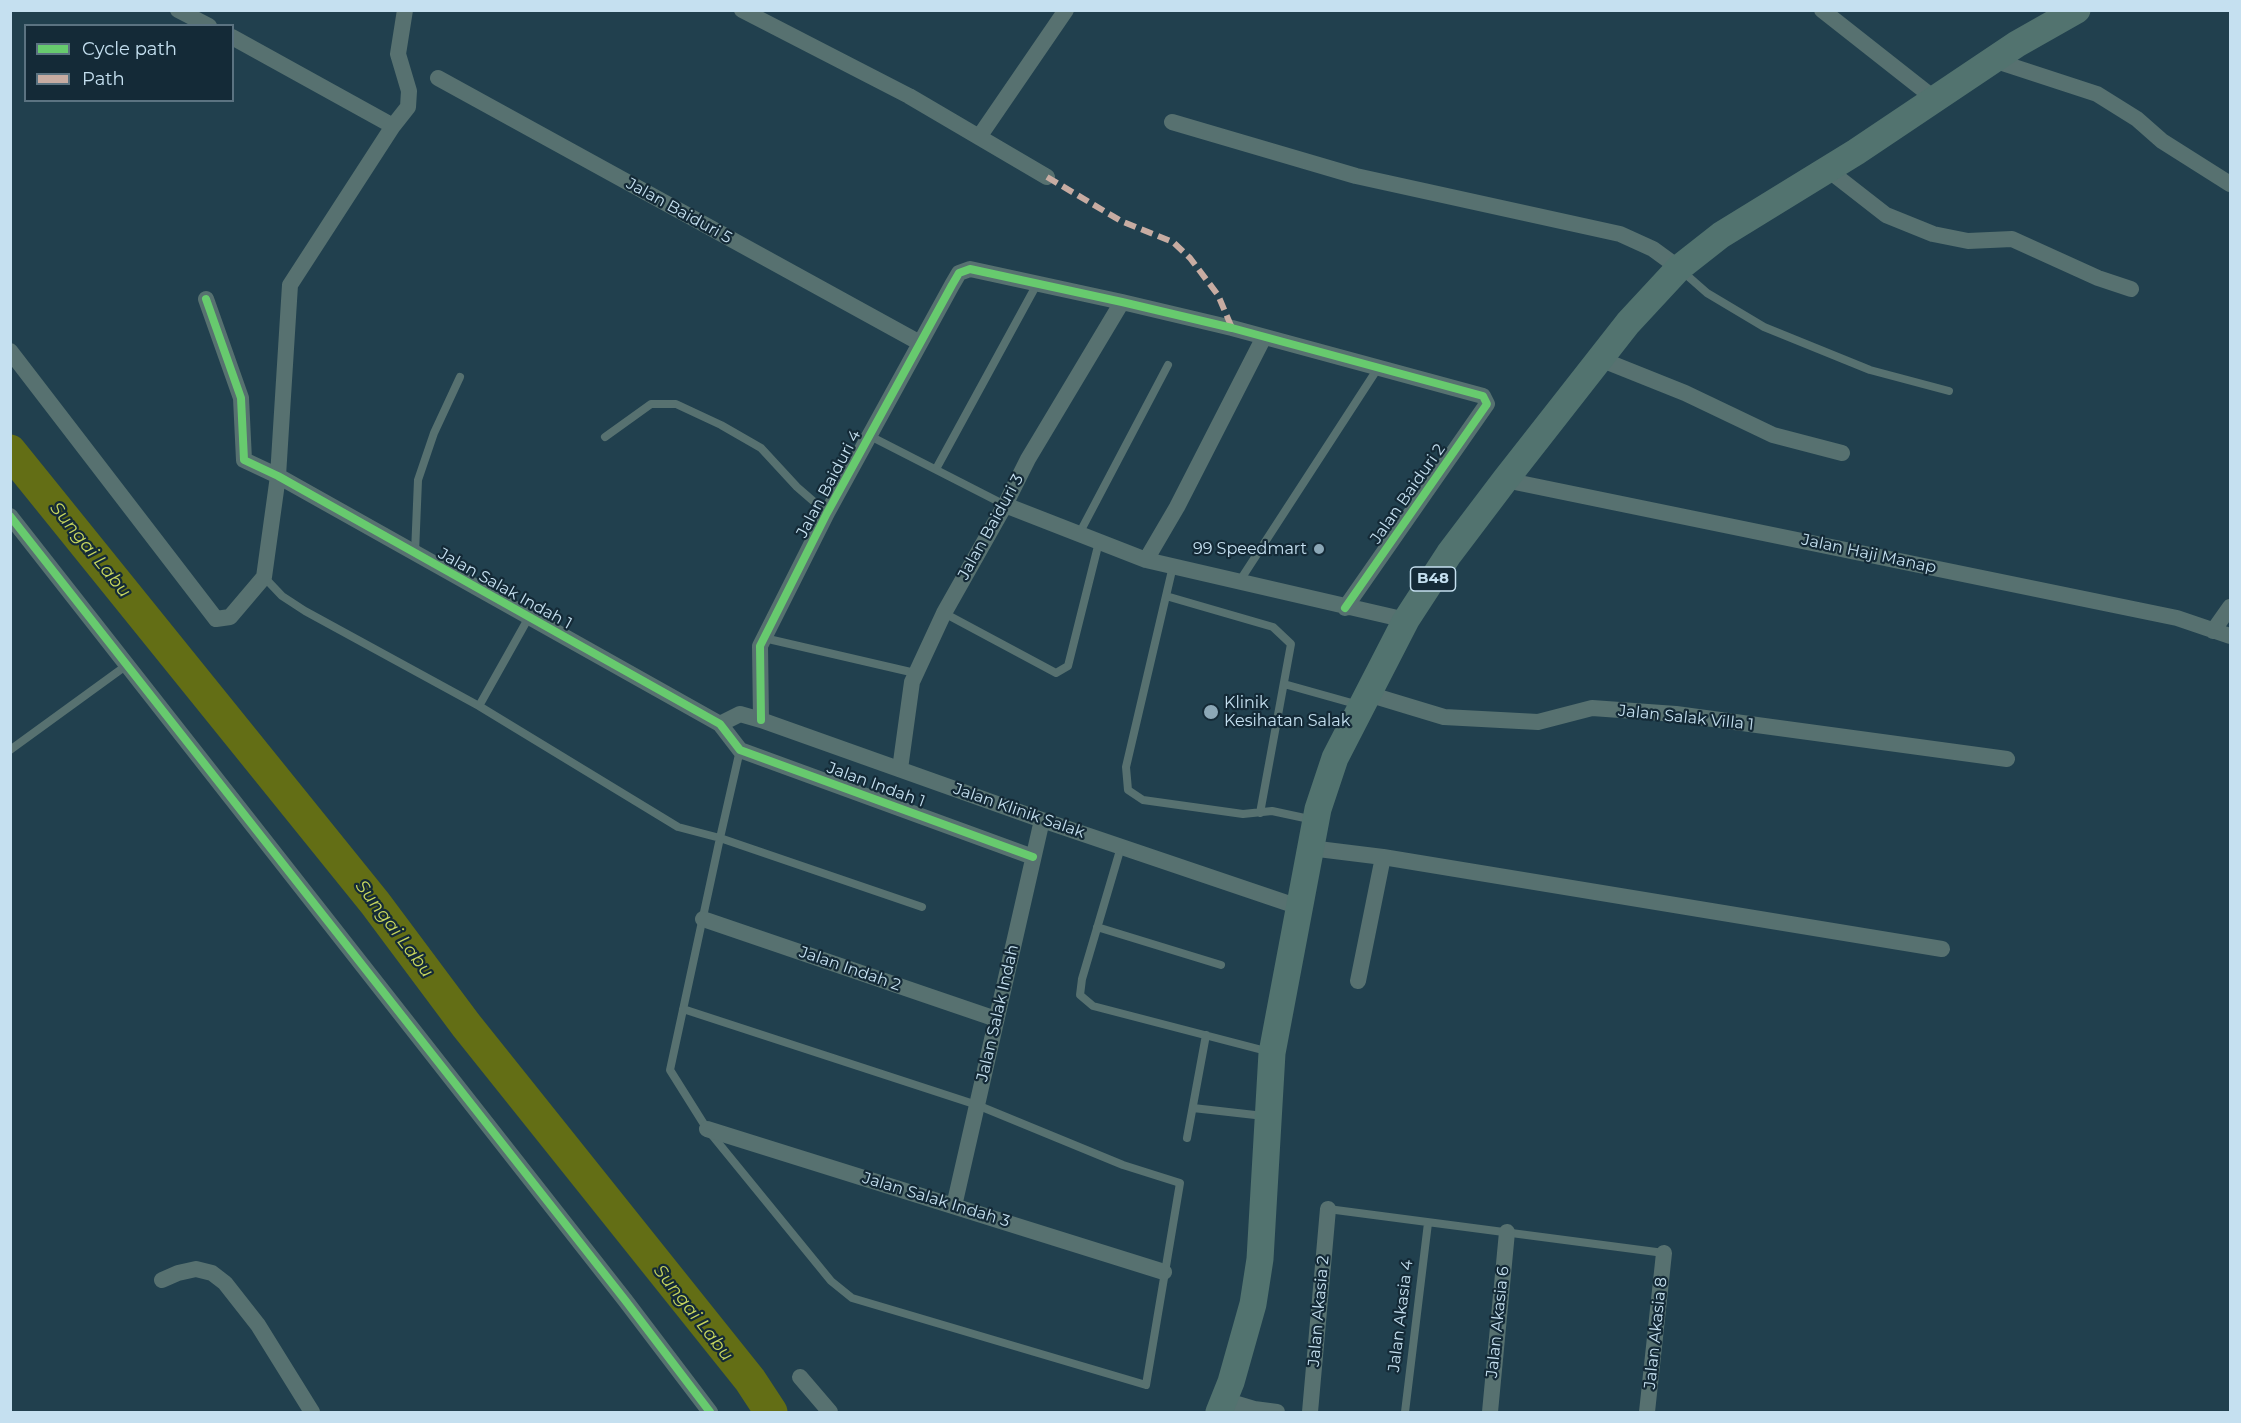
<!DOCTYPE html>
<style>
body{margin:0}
#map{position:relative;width:2241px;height:1423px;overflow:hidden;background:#21404e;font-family:Montserrat,sans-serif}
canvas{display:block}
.frame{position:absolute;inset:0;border:12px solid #c5e0f0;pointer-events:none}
.legend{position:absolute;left:24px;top:24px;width:210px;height:78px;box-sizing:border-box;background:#142a37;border:2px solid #5b7381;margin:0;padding:8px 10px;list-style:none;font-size:18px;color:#c5e0f0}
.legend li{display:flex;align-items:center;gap:12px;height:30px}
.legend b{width:30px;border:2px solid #5b7381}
</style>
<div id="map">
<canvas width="2241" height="1423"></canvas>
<div class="frame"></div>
<ul class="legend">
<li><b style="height:8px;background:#67ca6e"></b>Cycle path</li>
<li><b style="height:8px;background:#c7aca2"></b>Path</li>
</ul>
</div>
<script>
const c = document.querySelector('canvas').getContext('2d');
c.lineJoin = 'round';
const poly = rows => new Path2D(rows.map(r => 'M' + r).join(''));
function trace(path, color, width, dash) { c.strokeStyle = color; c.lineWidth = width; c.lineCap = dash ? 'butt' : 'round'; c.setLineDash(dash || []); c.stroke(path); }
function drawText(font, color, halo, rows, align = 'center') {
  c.font = font + ' Montserrat,sans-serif'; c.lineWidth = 4.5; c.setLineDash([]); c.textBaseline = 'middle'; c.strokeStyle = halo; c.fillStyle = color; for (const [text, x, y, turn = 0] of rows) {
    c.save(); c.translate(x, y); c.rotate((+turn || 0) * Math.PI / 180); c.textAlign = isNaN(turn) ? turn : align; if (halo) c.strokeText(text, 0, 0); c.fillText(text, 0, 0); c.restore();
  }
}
const river = poly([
 [10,451,375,903,466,1025,750,1380,771,1412]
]);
const lane = poly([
 [1682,271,1707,293,1764,327,1870,370,1949,391],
 [870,436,1005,505],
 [605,437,651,404,676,404,721,425,761,448,797,487,827,513],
 [936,469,1037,284],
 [1079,534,1168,365],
 [415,553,418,480,434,433,460,377],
 [1173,566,1126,767,1128,790,1143,800,1243,814,1272,811,1314,820],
 [264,577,282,596,305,611,479,706,678,827,720,838,922,907],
 [1239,582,1378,368],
 [1166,596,1273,627,1291,644,1260,813],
 [944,613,1056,673,1068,666,1099,542],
 [764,638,915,673],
 [1284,684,1359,705],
 [479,706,529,617],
 [10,750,127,665],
 [1121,847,1082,979,1080,995,1093,1006,1270,1052],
 [1097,927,1221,965],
 [683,1009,977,1105,1123,1165,1180,1183,1146,1385,852,1298,831,1281,707,1129,670,1070,720,838,740,750],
 [1193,1108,1264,1116],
 [1187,1138,1206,1035],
 [1328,1209,1664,1253],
 [1405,1412,1428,1223]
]);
const street = poly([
 [178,10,209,26],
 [742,10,909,96,1047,177],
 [1822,10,1935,99],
 [232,37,393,126],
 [1993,60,2097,94,2137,119,2162,141,2230,184],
 [438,78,920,343],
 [1172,122,1356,176,1620,234,1653,249,1679,268],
 [979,137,1066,10],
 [1827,169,1886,215,1933,234,1968,241,2012,239,2098,278,2131,289],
 [206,299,241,398,244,460,278,476,720,724,740,750,1033,857],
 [10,351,216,619,230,617,264,577,278,476,290,285,393,126,408,107,409,91,398,54,405,10],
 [1600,359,1685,393,1773,435,1842,453],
 [1505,480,2177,618,2230,636],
 [1005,505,1146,560,1406,620],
 [10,516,625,1300,710,1412],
 [1146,560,1177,507,1264,337],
 [2213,631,2230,607],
 [1368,694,1444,717,1538,722,1592,708,1676,714,2007,759],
 [761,720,760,646,827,513,952,285,959,273,970,269,1122,302,1232,328,1483,396,1487,404,1345,608],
 [720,724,740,714,761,720,1042,820,1299,907],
 [900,769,912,682,944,613,1005,505,1028,459,1122,302],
 [1310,848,1383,857,1942,949],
 [703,919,996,1019],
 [1358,981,1383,857],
 [707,1129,1164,1272],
 [954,1206,1042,820],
 [162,1280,178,1273,196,1269,212,1273,225,1283,258,1325,312,1412],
 [800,1377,830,1412],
 [1224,1400,1254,1409,1277,1412],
 [1310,1412,1328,1209],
 [1490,1412,1507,1232],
 [1647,1412,1664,1253]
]);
const primary = poly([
 [1219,1412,1231,1382,1253,1304,1260,1259,1272,1053,1318,809,1335,758,1406,620,1449,554,1505,480,1628,323,1679,268,1721,235,1856,152,2017,44,2077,10]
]);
const quiet = poly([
 [1047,177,1121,221,1173,242,1190,258,1218,295,1232,328]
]);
const cycleway = poly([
 [206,299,241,398,244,460,278,476,720,724,740,750,1033,857],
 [10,516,625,1300,710,1412],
 [761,720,760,646,827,513,952,285,959,273,970,269,1122,302,1232,328,1483,396,1487,404,1345,608]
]);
const markers = [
 [1319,549,6,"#8ca8b7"],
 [1211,712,8,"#8ca8b7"]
];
const shields = [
 [1433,579,45]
];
const shieldNames = [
 ["B48",1433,579]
];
const streetNames = [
 ["Jalan Baiduri 5",679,211,29],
 ["Jalan Baiduri 4",829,484,-62],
 ["Jalan Baiduri 2",1408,494,-55],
 ["Jalan Baiduri 3",991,527,-61],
 ["Jalan Haji Manap",1869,554,12],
 ["Jalan Salak Indah 1",505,589,29],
 ["Jalan Salak Villa 1",1686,718,6],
 ["Jalan Indah 1",876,785,20],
 ["Jalan Klinik Salak",1019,811,19],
 ["Jalan Indah 2",850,969,19],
 ["Jalan Salak Indah",998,1013,-77],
 ["Jalan Salak Indah 3",936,1200,17],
 ["Jalan Akasia 2",1319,1311,-85],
 ["Jalan Akasia 4",1401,1316,-83],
 ["Jalan Akasia 6",1498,1322,-84],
 ["Jalan Akasia 8",1656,1333,-84]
];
const poiNames = [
 ["99 Speedmart",1307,549],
 ["Klinik",1224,703,"left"],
 ["Kesihatan Salak",1224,721,"left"]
];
const waterNames = [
 ["Sungai Labu",90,550,51],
 ["Sungai Labu",394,929,53],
 ["Sungai Labu",693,1313,52]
];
trace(river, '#636e15', 33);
trace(lane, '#577170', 8);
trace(street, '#577170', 16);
trace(primary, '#52736f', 27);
trace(quiet, '#c7aca2', 6, [12, 6]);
trace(cycleway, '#67ca6e', 8);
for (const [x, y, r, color] of markers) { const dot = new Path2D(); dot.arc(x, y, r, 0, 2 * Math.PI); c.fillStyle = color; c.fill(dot); trace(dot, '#142a37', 2); }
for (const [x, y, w] of shields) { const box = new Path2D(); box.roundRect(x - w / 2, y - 12, w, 24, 4.5); c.fillStyle = '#142a37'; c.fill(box); trace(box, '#c5e0f0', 1.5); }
drawText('bold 15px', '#c5e0f0', null, shieldNames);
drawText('16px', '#c5e0f0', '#142a37', streetNames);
drawText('16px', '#c5e0f0', '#142a37', poiNames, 'right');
drawText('italic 18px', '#c8d75f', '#142a37', waterNames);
</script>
